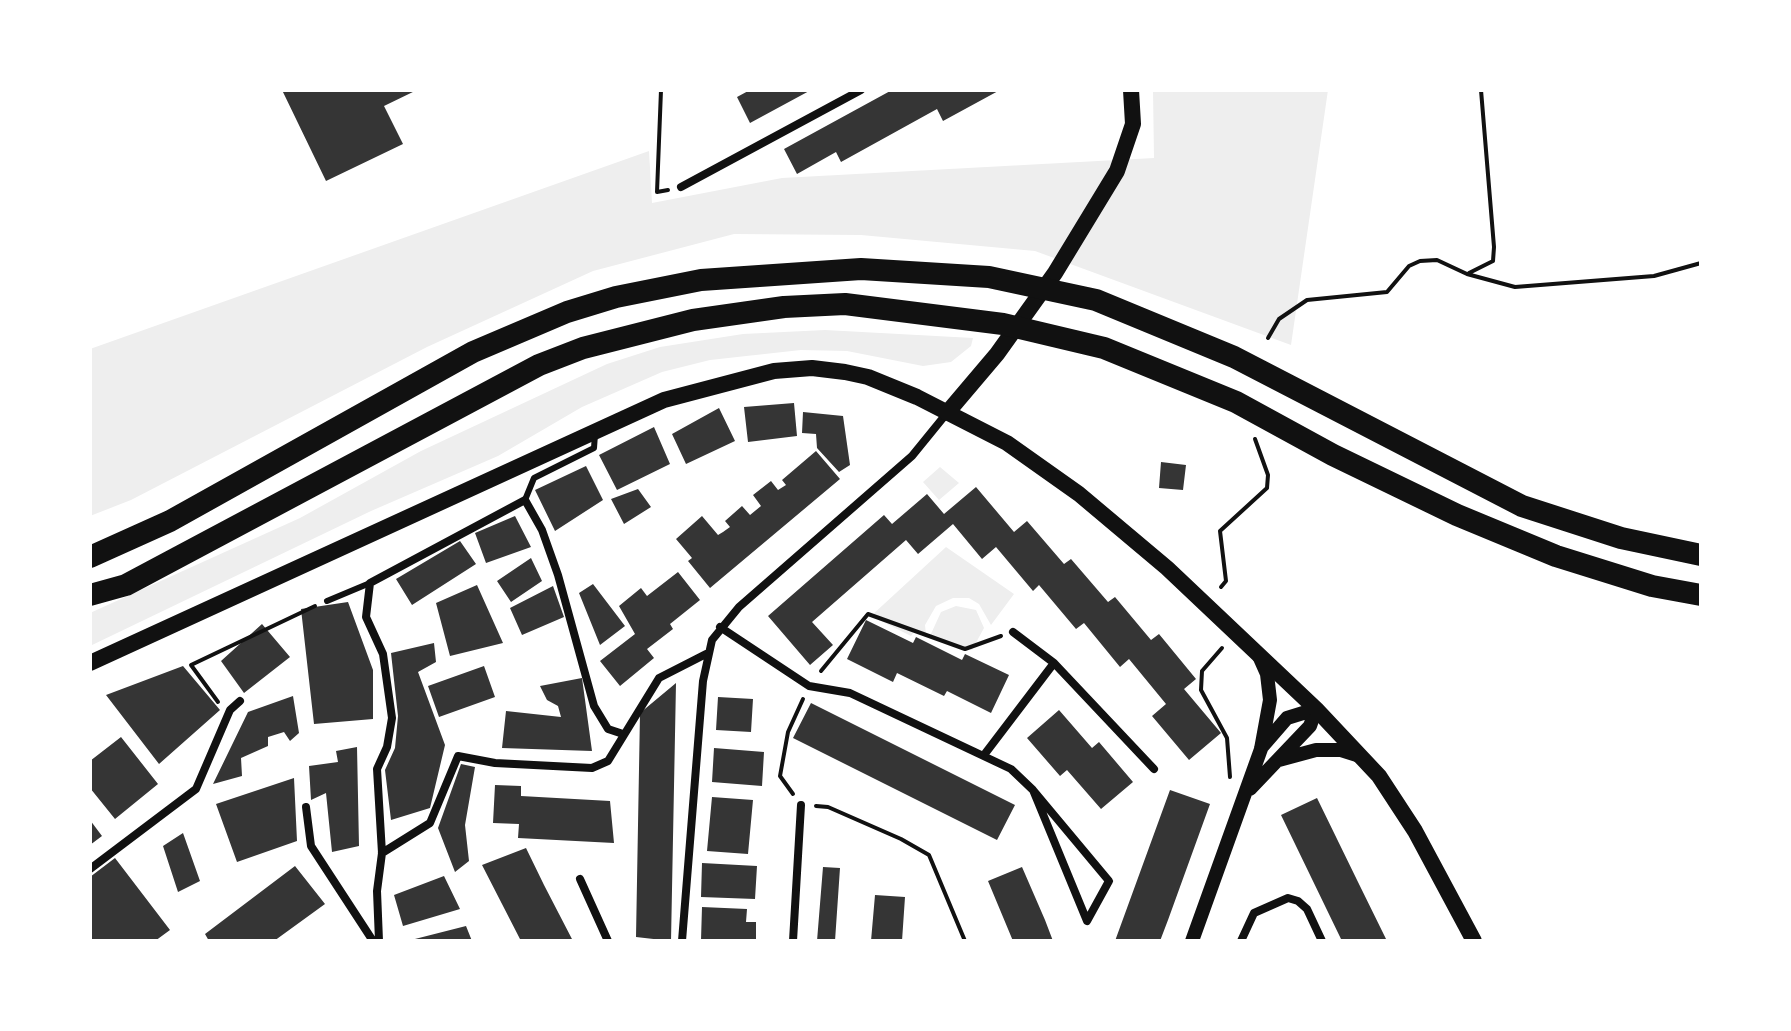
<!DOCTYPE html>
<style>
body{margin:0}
#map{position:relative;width:1791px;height:1031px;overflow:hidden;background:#fff;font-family:"Varela Round",sans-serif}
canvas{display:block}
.frame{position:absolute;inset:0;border:92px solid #fff;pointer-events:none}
</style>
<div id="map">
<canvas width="1791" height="1031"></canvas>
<div class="frame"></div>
</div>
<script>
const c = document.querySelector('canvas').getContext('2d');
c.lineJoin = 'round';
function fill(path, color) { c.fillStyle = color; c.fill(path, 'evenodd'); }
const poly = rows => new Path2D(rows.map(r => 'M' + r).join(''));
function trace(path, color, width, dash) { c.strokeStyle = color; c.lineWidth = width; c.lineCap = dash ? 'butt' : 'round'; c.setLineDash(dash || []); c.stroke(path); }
const green = poly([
 [1153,90,1328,90,1291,345,1035,251,861,235,734,234,593,271,427,347,131,500,90,516,90,349,649,151,652,203,782,178,1154,158],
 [825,330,973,338,971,346,951,362,923,366,847,351,801,350,710,360,662,372,582,407,498,456,371,511,90,646,90,613,300,518,421,451,607,364,660,347,743,334],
 [940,467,959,483,939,500,923,482],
 [946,547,1014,594,991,625,979,604,969,598,953,598,936,606,925,625,926,635,916,629,911,636,871,616],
 [956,606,976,610,984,628,972,650,930,636,941,612]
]);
const building = poly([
 [282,90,417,90,384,106,403,144,326,181],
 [750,90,811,90,750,123,737,97],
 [892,90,1000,90,943,121,937,109,841,162,836,152,797,174,784,149],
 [794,403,797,436,748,442,744,407],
 [719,408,735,441,686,464,672,434],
 [803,412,843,416,850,465,839,472,817,448,816,434,802,433],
 [654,427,670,464,617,490,599,455],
 [816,451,840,479,710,588,688,561,692,558,676,539,702,516,718,535,723,532,730,527,725,521,742,506,750,515,761,506,753,495,771,481,778,490,786,485,782,480],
 [1161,462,1186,465,1183,490,1159,488],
 [586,466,603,500,555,531,535,490],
 [976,487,1014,532,1027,521,1064,564,1071,559,1108,602,1115,597,1151,640,1159,634,1196,679,1184,689,1221,733,1189,760,1152,716,1166,704,1129,659,1120,667,1084,623,1076,629,1039,585,1033,591,996,547,982,559,953,524,918,554,906,540,812,622,833,645,810,665,768,616,884,515,892,524,927,494,944,514],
 [638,489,651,507,624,524,611,499],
 [515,516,531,547,486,563,475,533],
 [460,541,476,564,412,605,396,579],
 [531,558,542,581,511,602,497,581],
 [678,572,700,600,670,624,673,629,647,649,654,658,620,686,600,661,635,634,619,606,641,588,647,596],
 [593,584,625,626,600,645,579,593],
 [477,585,503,643,450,656,436,603],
 [553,586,564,617,522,635,510,608],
 [348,602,373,670,373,719,314,724,301,609],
 [866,620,913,643,916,637,962,660,965,654,1009,675,991,713,947,691,944,696,897,673,893,682,847,659],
 [262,624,290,657,244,693,221,661],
 [434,643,436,662,418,672,445,745,430,808,391,820,385,770,395,748,398,716,391,653],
 [183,666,220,710,159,764,106,695],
 [484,666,495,697,439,717,428,686],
 [582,678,592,751,502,748,506,711,561,717,558,706,547,700,540,686],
 [676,683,671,941,636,937,640,713],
 [293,696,299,733,290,741,284,732,268,737,268,746,241,758,242,776,213,784,248,712],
 [718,697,753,699,751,732,716,730],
 [811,703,1015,805,997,840,793,738],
 [1059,710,1092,748,1099,742,1133,782,1101,809,1067,770,1060,776,1027,738],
 [121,737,158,784,115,819,90,788,90,761],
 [357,747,359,846,332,852,326,793,311,800,309,766,338,762,336,751],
 [714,748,764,752,762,786,712,782],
 [461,764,475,767,465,825,469,861,455,872,438,828],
 [294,778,297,841,237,862,216,804],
 [495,785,521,786,521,796,610,801,614,843,518,838,519,824,493,823],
 [1170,790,1210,804,1168,920,1160,941,1115,941],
 [712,797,753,800,748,854,707,851],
 [1317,798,1357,880,1387,941,1341,939,1281,815],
 [90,820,102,836,90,845],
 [183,833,200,881,178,892,163,846],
 [526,848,544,885,573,941,521,941,482,865],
 [115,858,170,930,155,941,90,941,90,877],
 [702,863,757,866,755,899,701,897],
 [295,866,325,904,274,941,209,941,205,934],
 [823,867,840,868,835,941,817,941],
 [1022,867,1045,920,1053,941,1013,941,988,881],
 [444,876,460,909,403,926,394,895],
 [875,895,905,897,902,941,871,941],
 [702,907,747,909,746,922,756,922,756,940,701,940],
 [466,926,472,941,411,941,411,940]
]);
const path = poly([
 [661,90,657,192,668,190],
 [1469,273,1493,261,1494,247,1481,90],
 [1268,338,1279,319,1307,300,1387,292,1409,266,1420,261,1437,260,1467,274,1515,287,1654,276,1701,263],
 [1221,587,1226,581,1220,531,1267,488,1268,475,1255,439],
 [1222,648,1202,671,1201,690,1227,738,1230,777],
 [821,671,868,614,965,649,1001,636],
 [218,702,191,665,315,606],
 [793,794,780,776,788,732,803,699],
 [816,806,828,807,901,839,929,855,965,941]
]);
const service = poly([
 [525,500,534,478,594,448,595,434],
 [327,601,370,583]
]);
const minor = poly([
 [681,187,861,90],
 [720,627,809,686,850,693,1011,769,1033,790,1109,881,1087,921,1033,790],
 [1013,632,1054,663,1154,769],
 [984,755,1054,663],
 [306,807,311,846,373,941],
 [382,853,430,823,458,756,495,763,592,768,608,761,659,678,706,654],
 [90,869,196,789,230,710,240,701],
 [580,879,608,941],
 [379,941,377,891,382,853,377,769,387,747,392,718,383,654,366,617,370,583,525,500,542,530,558,575,594,706,608,729,623,734],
 [682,941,703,681,712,640,739,607,912,456,947,413],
 [793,941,801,805],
 [1241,941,1254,913,1288,898,1298,901,1307,909,1322,941]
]);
const tertiary = poly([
 [1279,760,1316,750,1341,750,1360,756],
 [1250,789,1310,726,1316,709,1287,718,1261,748],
 [1192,941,1261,749,1270,700,1267,674,1259,656]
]);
const secondary = poly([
 [947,413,997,354,1055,273,1117,171,1133,124,1131,90],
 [90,663,664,400,774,371,812,368,845,372,868,377,917,397,1007,443,1079,494,1167,568,1316,709,1379,776,1415,831,1474,941]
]);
const trunk = poly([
 [90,557,170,521,473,352,567,312,616,297,701,280,861,269,989,277,1096,300,1234,357,1522,506,1621,538,1701,555],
 [90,595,126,585,539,365,583,348,693,320,784,307,845,304,1003,324,1104,348,1236,402,1333,455,1457,515,1556,556,1652,586,1701,595]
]);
fill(green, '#eee');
fill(building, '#353535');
trace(path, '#111', 4);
trace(service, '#111', 6);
trace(minor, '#111', 8);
trace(tertiary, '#111', 14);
trace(secondary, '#111', 16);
trace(trunk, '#111', 22);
</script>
